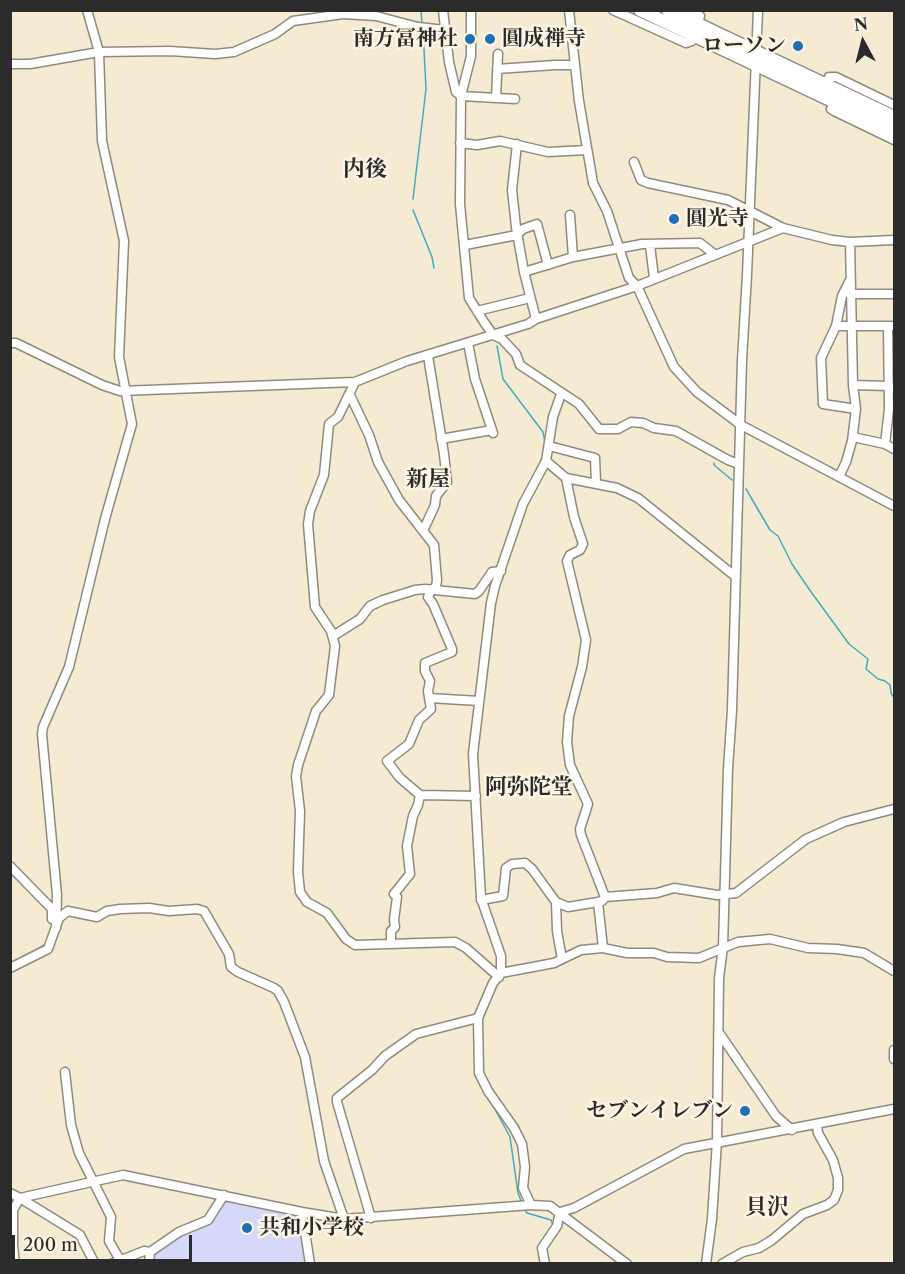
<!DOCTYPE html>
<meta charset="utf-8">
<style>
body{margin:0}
#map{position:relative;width:905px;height:1274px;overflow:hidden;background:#f5ead2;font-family:"Libre Caslon Text",serif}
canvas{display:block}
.frame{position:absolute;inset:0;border:12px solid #2b2b2b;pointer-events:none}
.north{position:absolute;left:833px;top:12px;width:60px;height:60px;-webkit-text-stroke:4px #fcf5e5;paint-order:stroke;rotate:353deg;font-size:16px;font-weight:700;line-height:24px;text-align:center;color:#2b2b2b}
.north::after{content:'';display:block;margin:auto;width:21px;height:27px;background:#2b2b2b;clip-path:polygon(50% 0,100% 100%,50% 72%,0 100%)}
.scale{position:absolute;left:12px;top:1235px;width:180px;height:27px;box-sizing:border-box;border:3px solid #2b2b2b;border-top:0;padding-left:8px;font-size:18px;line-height:21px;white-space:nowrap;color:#2b2b2b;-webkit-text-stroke:4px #fcf5e5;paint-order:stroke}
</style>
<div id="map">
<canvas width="905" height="1274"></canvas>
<div class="frame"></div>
<div class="north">N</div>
<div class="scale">200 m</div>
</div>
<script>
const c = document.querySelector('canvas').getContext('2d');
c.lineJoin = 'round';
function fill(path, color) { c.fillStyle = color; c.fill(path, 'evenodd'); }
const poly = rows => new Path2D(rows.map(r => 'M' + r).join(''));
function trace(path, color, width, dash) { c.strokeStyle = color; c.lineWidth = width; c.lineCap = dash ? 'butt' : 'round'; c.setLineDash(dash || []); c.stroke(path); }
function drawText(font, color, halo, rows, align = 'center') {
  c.font = font + ' "Libre Caslon Text","Noto Serif JP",serif'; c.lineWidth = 5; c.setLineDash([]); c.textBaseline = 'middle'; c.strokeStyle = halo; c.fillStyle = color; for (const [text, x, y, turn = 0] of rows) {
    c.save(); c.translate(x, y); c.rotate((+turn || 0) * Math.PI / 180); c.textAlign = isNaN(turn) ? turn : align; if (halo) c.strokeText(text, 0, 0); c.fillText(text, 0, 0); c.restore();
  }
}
const built = poly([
 [229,1199,295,1214,298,1217,305,1263,152,1264,153,1253,178,1235,213,1222,224,1201]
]);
const stream = poly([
 [421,10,422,24],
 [413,199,426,89,423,30],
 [413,210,432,257,434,268],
 [497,346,503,379,543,432,545,442],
 [714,463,714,465,732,480],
 [530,483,542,458],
 [746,489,770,530,778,536,792,564,809,589,849,644,868,659,866,669,878,679,885,681,890,685,891,693,894,698],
 [44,801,47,829],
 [27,955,46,944],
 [474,1040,474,1048],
 [489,1098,510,1137,518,1193,522,1203],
 [525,1210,527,1213,551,1220,553,1225]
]);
const minor = poly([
 [443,10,449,62,456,92,461,96,460,204,469,298,484,322,493,335,502,339,516,354,520,365,579,404,599,429,618,429,631,422,643,423,654,428,676,431,728,460,739,464],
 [471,10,471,56,461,96,515,99],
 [569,10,579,101,593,183,607,211,629,278,637,286,674,367,697,392,741,425,894,506],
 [613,10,686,43,692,41,694,36],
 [690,10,700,16,698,25],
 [10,64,30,64,99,52,170,51,215,54,234,52,275,34,293,21,343,14,376,16,418,27,445,30],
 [497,69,555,65,575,65],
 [826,84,829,77,836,77,894,105],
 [496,98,498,54],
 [834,102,831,109,836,112,894,140],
 [460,143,477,145,500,141,548,152,587,150],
 [517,144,512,190,516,227,524,272,536,319],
 [634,162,641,180,648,183,728,200,783,228,832,240,850,242,894,240],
 [570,215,573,257],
 [465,245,517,235,523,229,537,224,548,265],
 [650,245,654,278],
 [524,272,573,257,642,244,700,243,714,254],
 [849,282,842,296,836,326,821,358,823,404,856,409],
 [850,294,894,294],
 [477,311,530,298],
 [836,326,894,326],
 [888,326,889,409,885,444,894,449],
 [10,343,16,343,102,385,120,391,355,382,407,361,528,324,536,319,637,286,783,228],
 [468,343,475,379,493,433],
 [355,382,338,417,329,424,324,475,310,511,308,524,315,607,331,631,335,646,329,695,316,711,298,765,296,776,300,811,298,872,300,892,307,902,327,913,346,939,355,945,455,942,466,948,499,977],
 [853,385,888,386,894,388],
 [350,395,369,435,378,462,399,500,434,545,437,580,436,587,431,590,428,597,433,604,452,649,452,652,425,663,425,671,430,681,428,691,431,709,419,720,409,744,387,761,400,778,420,795,476,796],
 [853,437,885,444],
 [441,439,492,430],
 [549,446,595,458,596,483],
 [546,461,566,478,617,488,638,498,736,577],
 [839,477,846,462,852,441,856,409,853,385,850,242],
 [566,478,574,517,583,544,580,550,570,555,567,561,586,640,582,667,569,716,567,742,570,765,588,804,580,829,581,835,605,897],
 [423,531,435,505,436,496,447,482,444,454,428,356],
 [333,636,360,619,370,606,383,600,415,590,425,589,475,594,479,591,492,572,501,571],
 [429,698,479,701],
 [10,866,52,909,52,919],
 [481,900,503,896,506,868,512,864,525,863,532,869,556,902],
 [56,928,57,895,42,734,43,727,69,667,105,519,132,424,119,357,124,241,102,141,99,52,87,10],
 [391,944,391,931,395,927,394,920,397,897,394,894,410,874,407,846,413,816,418,805,420,795],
 [603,948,598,902,602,901,605,897,657,893,674,888,717,895,736,893,806,839,844,822,894,809],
 [562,959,557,931,556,902,568,907,598,902],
 [10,968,48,949,59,918,68,911,97,917,107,911,120,909,149,908,169,911,197,909,204,911,229,954,231,967,238,972,274,988,278,991,284,1002,305,1057,324,1161,344,1219],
 [501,973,554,963,581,950,603,948,627,953,654,953,667,957,699,958,738,942,770,939,808,948,837,949,864,953,894,971],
 [720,1034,776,1116,792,1130],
 [894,1050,894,1059],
 [65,1072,71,1125,79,1153,111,1217,109,1241,120,1260],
 [10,1193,20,1198,123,1175,302,1212,344,1219,531,1205,550,1206,627,1264],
 [531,1205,523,1188,525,1167,522,1144,514,1128,488,1091,479,1073,478,1018,493,983,501,973,501,956,481,898,473,754,491,603,495,586,523,504,546,461,553,417,561,394],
 [302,1212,310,1264],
 [371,1218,337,1102,337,1098,372,1070,385,1056,416,1034,478,1018],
 [15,1264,13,1245,13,1210,20,1198,80,1235,95,1264],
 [111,1264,144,1251,150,1252],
 [149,1264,150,1252,179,1232,208,1220,224,1195],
 [545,1264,542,1248,557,1226,560,1212,574,1208,684,1149,894,1109],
 [706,1264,712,1219,717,1141,719,978,723,947,728,769,732,710,742,360,747,275,758,10],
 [722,1264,743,1252,759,1248,772,1240,803,1214,827,1205,834,1200,838,1190,838,1178,833,1160,818,1133,817,1125]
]);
const highway = poly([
 [640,10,894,130],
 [668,10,894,117]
]);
const markers = [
 [470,39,6,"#1f6fb2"],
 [490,39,6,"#1f6fb2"],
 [798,46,6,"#1f6fb2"],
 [674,219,6,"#1f6fb2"],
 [745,1111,6,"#1f6fb2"],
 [247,1228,6,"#1f6fb2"]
];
const poiNames = [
 ["南方冨神社",458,39],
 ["圓成禅寺",502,39,"left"],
 ["ローソン",786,46],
 ["圓光寺",686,219,"left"],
 ["セブンイレブン",733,1111],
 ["共和小学校",259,1228,"left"]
];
const neighbourhoodNames = [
 ["内後",365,170],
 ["新屋",428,480],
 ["阿弥陀堂",529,788],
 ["貝沢",767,1208]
];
fill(built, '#d6d8f9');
trace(stream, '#41acc0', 1.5);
trace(minor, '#908a7e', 11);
trace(highway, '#908a7e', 15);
trace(minor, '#fff', 8);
trace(highway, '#fff', 12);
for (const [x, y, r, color] of markers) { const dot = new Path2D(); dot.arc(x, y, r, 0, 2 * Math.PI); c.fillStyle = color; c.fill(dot); trace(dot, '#fcf5e5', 2); }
drawText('bold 21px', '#2b2b2b', '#fcf5e5', poiNames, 'right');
drawText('bold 22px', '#2b2b2b', '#fcf5e5', neighbourhoodNames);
</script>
